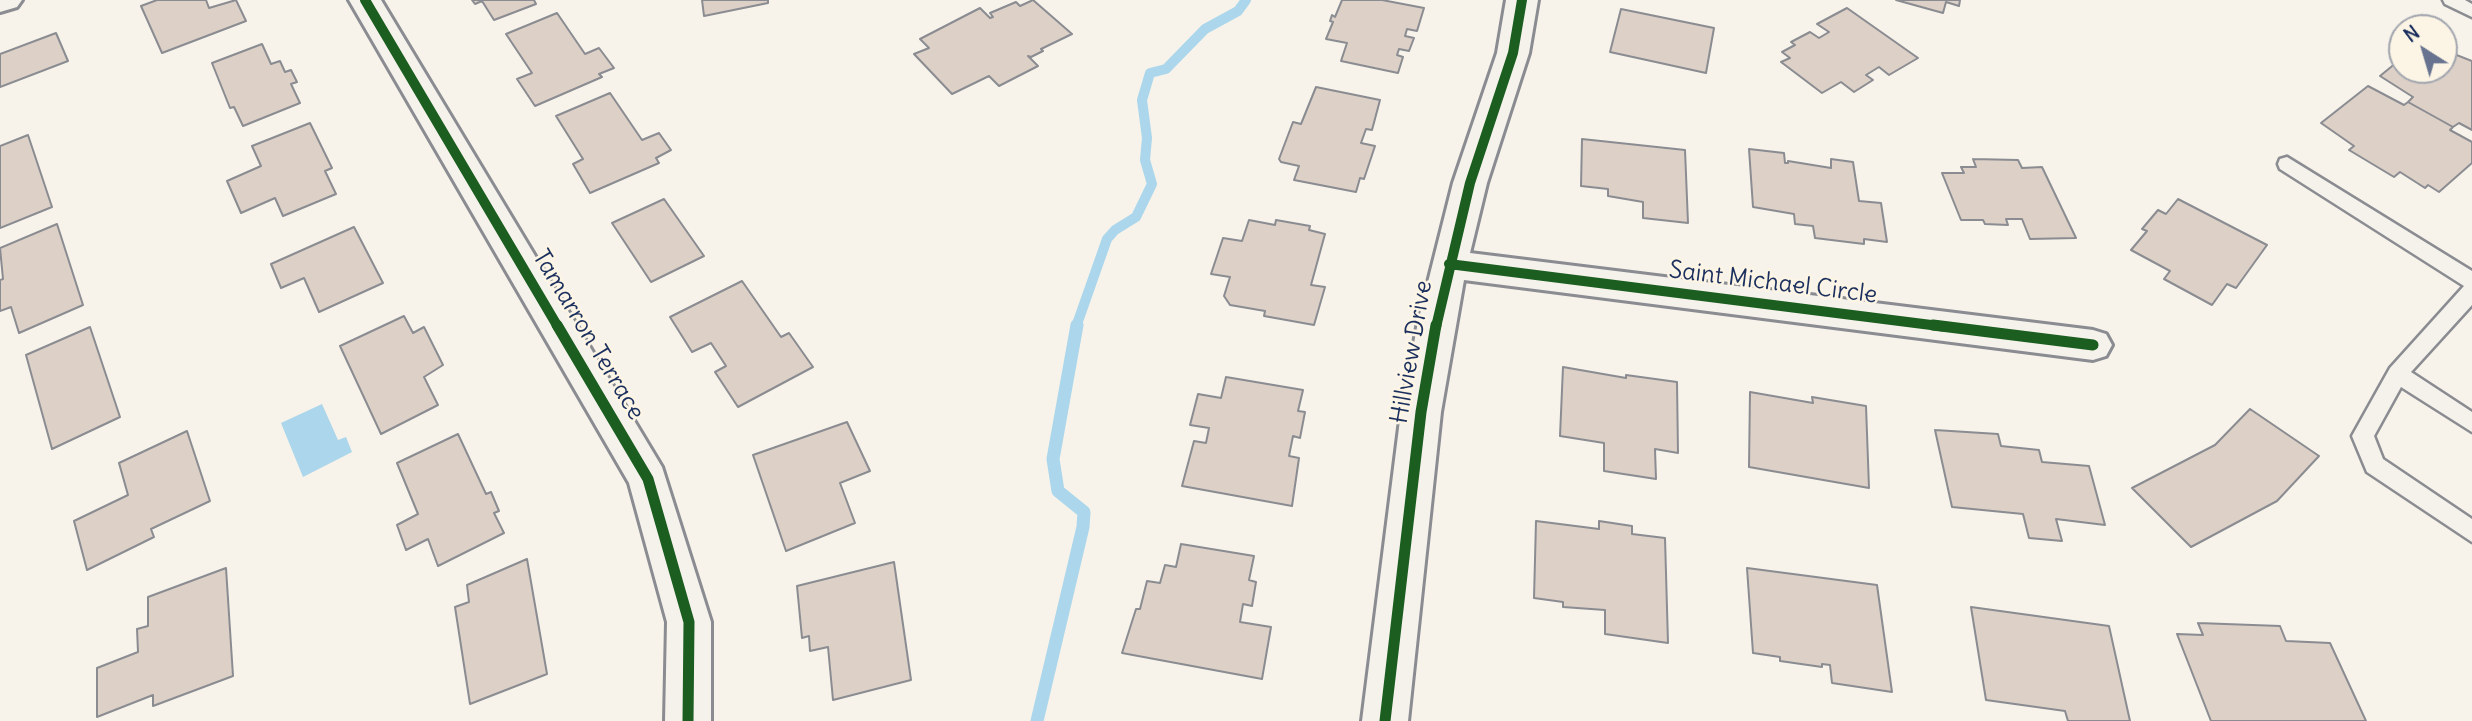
<!DOCTYPE html>
<style>
body{margin:0}
#map{position:relative;width:2472px;height:721px;overflow:hidden;background:#f7f3ea;font-family:Delius,sans-serif}
canvas{display:block}
.north{position:absolute;left:2388px;top:14px;width:70px;height:70px;box-sizing:border-box;background:#fcf5e5;border:2px solid #a2a6af;border-radius:50%;rotate:323deg;font-size:19px;font-weight:700;line-height:28px;text-align:center;color:#1b2f5e}
.north::after{content:'';display:block;margin:auto;width:24px;height:32px;background:#68748f;clip-path:polygon(50% 0,100% 100%,50% 72%,0 100%)}
</style>
<div id="map">
<canvas width="2472" height="721"></canvas>
<div class="north">N</div>
</div>
<script>
const c = document.querySelector('canvas').getContext('2d');
c.lineJoin = 'round';
function fill(path, color) { c.fillStyle = color; c.fill(path, 'evenodd'); }
const poly = rows => new Path2D(rows.map(r => 'M' + r).join(''));
function trace(path, color, width, dash) { c.strokeStyle = color; c.lineWidth = width; c.lineCap = dash ? 'butt' : 'round'; c.setLineDash(dash || []); c.stroke(path); }
function drawText(font, color, halo, rows, align = 'center') {
  c.font = font + ' Delius,sans-serif'; c.lineWidth = 5; c.setLineDash([]); c.textBaseline = 'middle'; c.strokeStyle = halo; c.fillStyle = color; for (const [text, x, y, turn = 0] of rows) {
    c.save(); c.translate(x, y); c.rotate((+turn || 0) * Math.PI / 180); c.textAlign = isNaN(turn) ? turn : align; if (halo) c.strokeText(text, 0, 0); c.fillText(text, 0, 0); c.restore();
  }
}
const water = poly([
 [322,404,338,440,346,437,352,452,303,477,281,423]
]);
const streamFar1 = poly([
 [1076,327,1107,239,1115,230,1136,217,1152,184,1145,160,1147,138,1142,100,1150,73,1166,69,1205,29,1238,11,1246,0]
]);
const stream = poly([
 [1037,721,1083,527,1084,512,1058,491,1053,459,1077,325]
]);
const building = poly([
 [157,0,206,0,209,8,236,0,246,21,162,53,141,6,157,0],
 [472,0,534,0,536,4,494,20,482,1,475,4,472,0],
 [702,0,768,0,768,3,704,16,702,0],
 [1033,0,1072,34,1041,49,1043,51,1031,57,1028,56,1038,66,999,86,989,76,952,94,914,54,929,48,920,39,980,8,990,18,993,17,990,13,1016,2,1020,6,1033,0],
 [1342,0,1382,0,1424,8,1417,31,1407,29,1405,36,1414,38,1409,51,1399,49,1397,55,1403,57,1398,73,1341,61,1347,43,1326,39,1333,22,1330,21,1332,15,1335,17,1342,0],
 [1896,0,1960,0,1959,6,1946,2,1943,13,1896,0],
 [1847,8,1918,58,1889,75,1879,67,1866,75,1873,80,1854,92,1841,82,1822,93,1781,62,1790,58,1782,52,1795,45,1791,42,1810,32,1819,38,1829,32,1817,24,1847,8],
 [1621,9,1714,28,1706,73,1610,52,1621,9],
 [557,13,585,54,599,48,614,68,599,74,602,77,535,106,517,79,532,73,506,34,557,13],
 [56,33,68,61,0,87,0,54,56,33],
 [262,44,271,64,280,61,285,72,291,70,297,82,291,84,300,103,243,126,234,107,230,108,212,63,262,44],
 [2444,50,2472,61,2472,130,2459,123,2453,127,2408,102,2413,97,2380,76,2402,58,2402,70,2444,70,2444,50],
 [2368,86,2404,105,2408,102,2453,127,2450,130,2472,142,2472,163,2439,192,2428,185,2425,188,2400,172,2394,177,2349,150,2354,146,2321,123,2368,86],
 [1316,87,1380,100,1372,130,1366,129,1361,143,1375,146,1364,179,1360,178,1356,192,1294,180,1299,166,1281,162,1279,159,1293,122,1301,124,1316,87],
 [610,93,642,140,659,133,671,150,656,158,659,163,590,193,573,164,583,159,556,116,610,93],
 [310,123,332,168,325,171,336,194,283,216,275,198,241,213,227,181,261,166,252,146,310,123],
 [28,135,52,207,0,228,0,146,28,135],
 [1582,139,1685,150,1688,223,1643,218,1643,202,1608,196,1608,189,1581,186,1582,139],
 [1749,149,1784,153,1785,163,1788,163,1788,161,1831,168,1831,159,1853,162,1859,201,1881,203,1887,242,1864,239,1864,244,1815,238,1813,226,1795,224,1794,214,1753,207,1749,149],
 [1973,159,2018,160,2022,168,2042,167,2076,238,2030,239,2022,219,2006,219,2008,225,1985,224,1983,220,1961,220,1942,173,1964,173,1961,167,1976,167,1973,159],
 [664,199,704,256,651,282,612,223,664,199],
 [2178,199,2267,245,2236,288,2227,284,2212,305,2164,279,2170,271,2131,250,2147,231,2142,229,2158,210,2166,214,2178,199],
 [1249,220,1275,225,1276,220,1310,226,1309,230,1325,234,1311,285,1325,287,1314,325,1264,316,1265,311,1230,305,1224,296,1230,277,1211,274,1223,238,1242,241,1249,220],
 [57,224,83,305,19,333,11,307,0,311,0,280,3,279,0,248,57,224],
 [354,227,383,283,319,312,304,278,281,288,271,264,354,227],
 [742,281,781,337,789,333,813,367,738,407,715,372,726,366,711,343,692,352,670,317,742,281],
 [404,316,413,333,424,327,443,365,424,377,438,405,381,434,340,346,404,316],
 [90,327,120,417,52,449,26,355,90,327],
 [1563,367,1626,378,1626,375,1677,382,1678,453,1655,449,1656,479,1604,471,1604,443,1560,436,1563,367],
 [1226,377,1303,390,1298,411,1305,412,1300,438,1293,436,1289,456,1299,458,1292,506,1182,486,1194,441,1206,443,1209,428,1190,425,1198,394,1221,398,1226,377],
 [1750,392,1813,403,1812,397,1866,406,1869,488,1749,467,1750,392],
 [2250,409,2319,456,2277,501,2191,547,2132,488,2215,445,2250,409],
 [847,422,870,471,840,483,855,523,786,551,753,455,847,422],
 [1935,430,1998,434,2001,446,2039,450,2042,462,2089,466,2105,525,2056,519,2062,541,2029,538,2023,514,1952,507,1935,430],
 [187,431,210,501,151,529,154,537,87,570,74,521,128,495,119,463,187,431],
 [458,434,486,494,491,492,499,511,494,513,504,533,438,566,428,539,406,550,397,525,418,514,397,463,458,434],
 [1536,521,1599,529,1599,521,1632,526,1632,534,1665,538,1668,643,1605,634,1605,610,1563,607,1563,602,1534,598,1536,521],
 [1181,544,1254,556,1249,580,1256,582,1252,606,1243,604,1240,622,1271,627,1262,679,1122,653,1136,609,1140,609,1147,581,1160,583,1165,565,1176,567,1181,544],
 [527,559,547,674,470,704,455,607,469,602,467,585,527,559],
 [894,562,911,680,833,700,828,647,810,651,809,636,802,638,797,586,894,562],
 [226,568,233,676,153,706,153,695,97,717,97,668,138,652,137,629,148,626,148,597,226,568],
 [1747,568,1877,585,1892,692,1832,683,1830,665,1822,664,1822,667,1780,661,1780,657,1753,653,1747,568],
 [1971,607,2109,626,2130,721,2068,721,2065,711,1986,700,1971,607],
 [2198,623,2280,626,2286,641,2330,643,2366,721,2211,721,2177,634,2203,635,2198,623]
]);
const lane = poly([
 [2443,0,2465,0,2472,4,2472,17,2445,4,2443,0],
 [2287,157,2472,271,2472,305,2411,372,2472,412,2472,432,2401,387,2374,436,2383,459,2472,519,2472,542,2367,472,2352,436,2390,368,2464,286,2280,169,2278,164,2280,159,2287,157]
]);
const street = poly([
 [0,0,22,0,17,7,0,12,0,0],
 [349,0,381,0,662,467,711,622,711,721,665,721,667,622,629,483,349,0],
 [1506,0,1538,0,1529,53,1487,183,1470,253,2093,330,2106,334,2112,345,2106,356,2093,360,1464,280,1441,412,1408,721,1362,721,1401,412,1418,322,1453,183,1497,53,1506,0]
]);
const cyclewayFar1 = poly([
 [365,0,558,327],
 [1449,264,1947,327],
 [1436,327,1470,183,1513,53,1522,0]
]);
const cycleway = poly([
 [557,325,648,479,689,622,688,721],
 [1933,325,2093,345],
 [1385,721,1421,412,1436,325]
]);
const streetNames = [
 ["Saint Michael Circle",1773,283,7],
 ["Tamarron Terrace",588,335,59],
 ["Hillview Drive",1412,352,-80]
];
fill(water, '#abd6eb');
trace(streamFar1, '#abd6eb', 10);
trace(stream, '#abd6eb', 13);
fill(building, '#dcd0c7');
trace(building, '#8a8c91', 2);
trace(lane, '#8a8c91', 5);
trace(street, '#8a8c91', 6);
fill(lane, '#f5f2ec');
fill(street, '#f5f2ec');
trace(cyclewayFar1, '#1b5e20', 10);
trace(cycleway, '#1b5e20', 11);
drawText('24px', '#1b2f5e', '#fcf5e5', streetNames);
</script>
